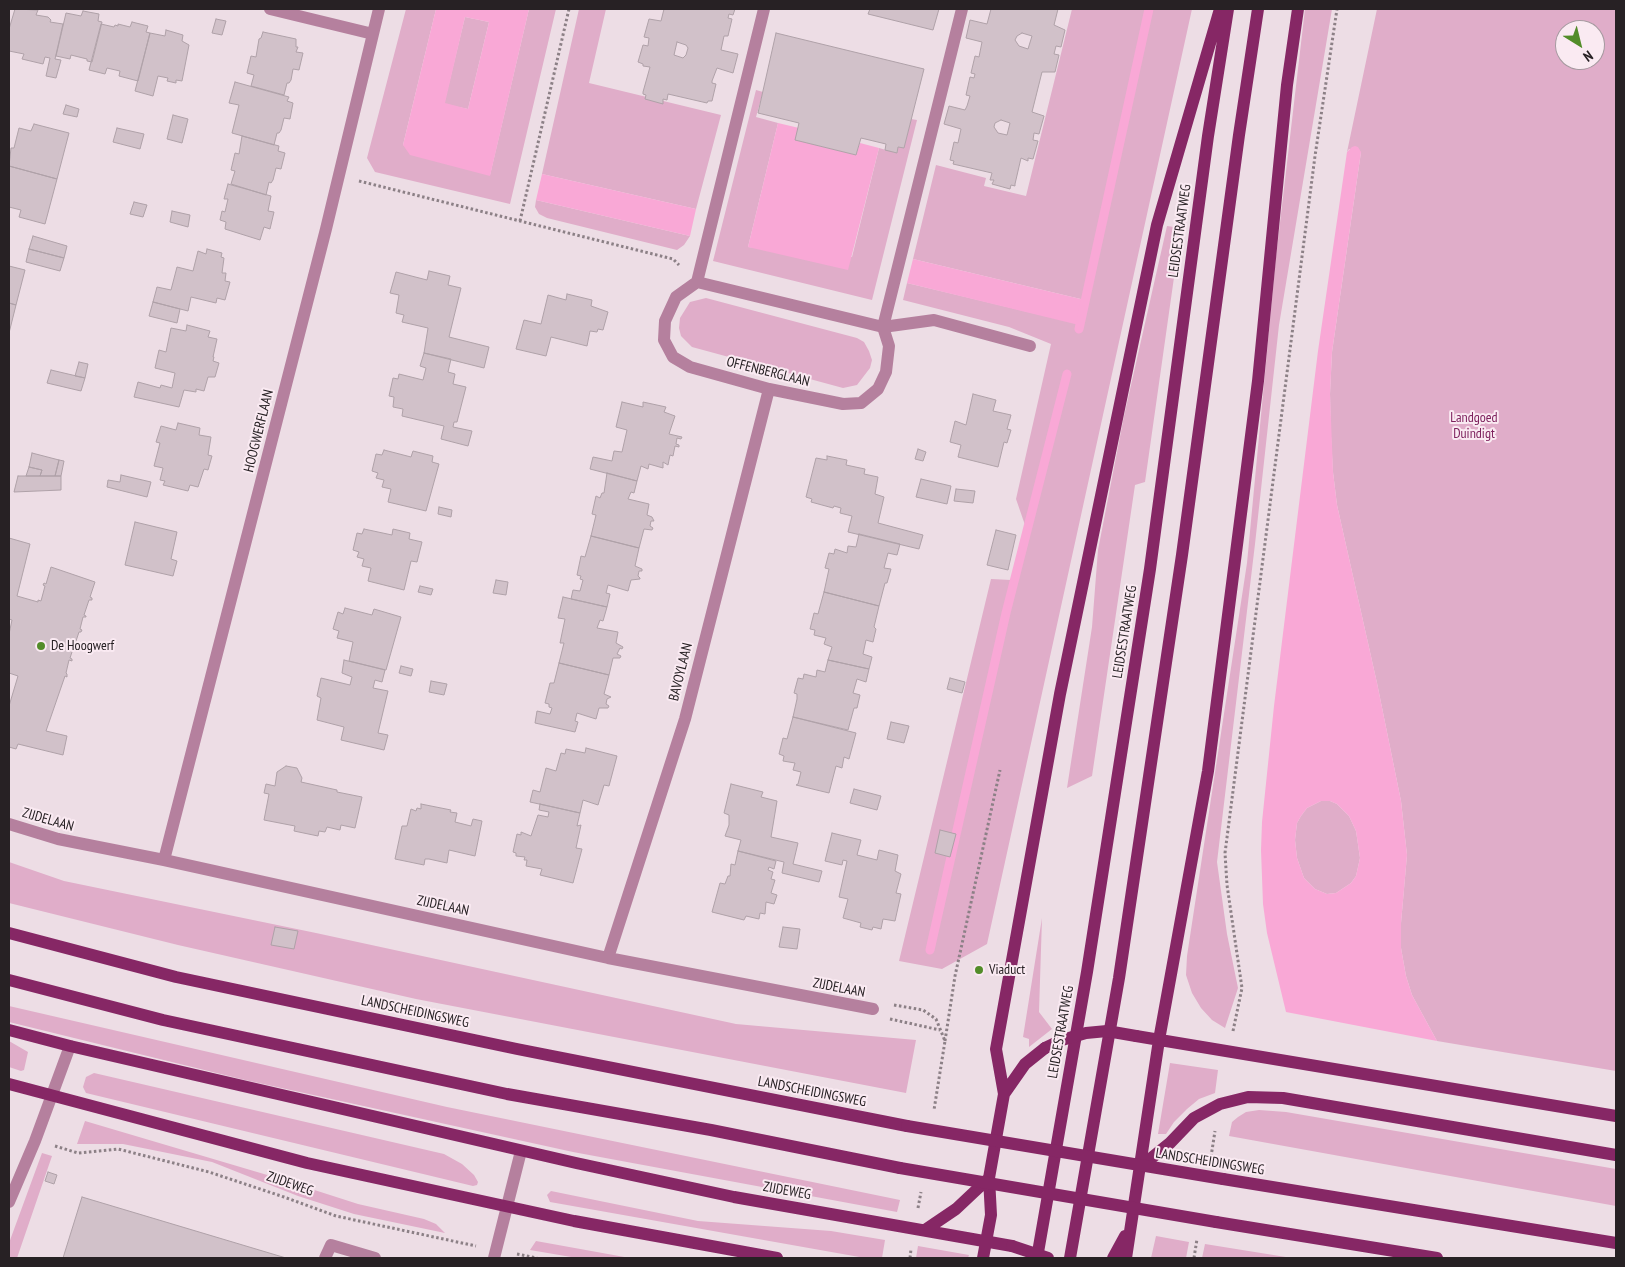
<!DOCTYPE html>
<style>
body{margin:0}
#map{position:relative;width:1625px;height:1267px;overflow:hidden;background:#eddde5;font-family:"PT Sans Narrow",sans-serif}
canvas{display:block}
.frame{position:absolute;inset:0;border:10px solid #272124;pointer-events:none}
.north{position:absolute;left:1555px;top:20px;width:50px;height:50px;box-sizing:border-box;background:#faeaf2;border:1px solid #a69aa0;border-radius:50%;rotate:144deg;font-size:14px;font-weight:700;line-height:20px;text-align:center;color:#272124}
.north::after{content:'';display:block;margin:auto;width:18px;height:22px;background:#528c29;clip-path:polygon(50% 0,100% 100%,50% 72%,0 100%)}
</style>
<div id="map">
<canvas width="1625" height="1267"></canvas>
<div class="frame"></div>
<div class="north">N</div>
</div>
<script>
const c = document.querySelector('canvas').getContext('2d');
c.lineJoin = 'round';
function fill(path, color) { c.fillStyle = color; c.fill(path, 'evenodd'); }
const poly = rows => new Path2D(rows.map(r => 'M' + r).join(''));
function trace(path, color, width, dash) { c.strokeStyle = color; c.lineWidth = width; c.lineCap = dash ? 'butt' : 'round'; c.setLineDash(dash || []); c.stroke(path); }
function drawText(font, color, halo, rows, align = 'center') {
  c.font = font + ' "PT Sans Narrow",sans-serif'; c.lineWidth = 4; c.setLineDash([]); c.textBaseline = 'middle'; c.strokeStyle = halo; c.fillStyle = color; for (const [text, x, y, turn = 0] of rows) {
    c.save(); c.translate(x, y); c.rotate((+turn || 0) * Math.PI / 180); c.textAlign = isNaN(turn) ? turn : align; if (halo) c.strokeText(text, 0, 0); c.fillText(text, 0, 0); c.restore();
  }
}
const green = poly([
 [406,9,436,9,403,145,490,175,529,9,556,9,510,204,375,172,367,158],
 [579,9,606,9,589,83,721,115,696,209,542,174],
 [1072,9,1192,9,987,944,942,969,899,961,991,579,1011,580,1025,525,1016,499,1051,344,1009,327,903,300,907,283,1083,325,1089,301,913,259,936,165,986,178,984,186,1026,196],
 [1305,9,1332,9,1279,325,1255,544,1217,862,1227,934,1238,988,1225,1028,1212,1020,1201,1008,1192,993,1186,975,1187,956,1247,563,1276,257],
 [1377,9,1616,9,1616,1071,1437,1041,1412,995,1406,976,1401,948,1401,923,1407,855,1401,801,1377,683,1337,505,1333,472,1331,436,1330,394,1332,352,1361,152,1349,149,1347,152],
 [1565,30,1595,30,1595,60,1565,60],
 [465,17,489,22,468,109,444,104],
 [756,90,763,92,756,117,778,123,748,247,852,257,879,148,897,153,898,147,904,148,911,119,917,120,872,300,713,261],
 [536,200,690,236,684,245,677,250,547,218,539,214,535,207],
 [1167,226,1181,228,1145,482,1135,485,1092,776,1067,788,1092,627,1098,550,1124,416],
 [706,298,857,338,864,342,869,351,872,360,870,368,857,385,843,388,692,347,681,336,679,328,680,318,690,302],
 [1321,801,1330,801,1337,804,1349,816,1356,831,1360,858,1356,876,1351,883,1336,893,1327,894,1315,889,1304,878,1297,858,1295,840,1297,823,1301,816,1307,808],
 [9,862,64,881,316,933,736,1024,916,1040,906,1093,416,999,178,945,9,903],
 [1042,918,1039,1012,1052,1029,1029,1047,1029,1039,1023,1037],
 [9,1006,447,1107,900,1200,897,1212,573,1152,245,1080,9,1022],
 [9,1041,28,1052,24,1070,21,1071,9,1067],
 [1170,1063,1218,1070,1215,1093,1199,1099,1187,1109,1174,1122,1166,1134,1158,1134],
 [94,1073,444,1154,462,1164,474,1175,478,1182,477,1185,473,1186,86,1093,83,1087,86,1077],
 [1259,1110,1286,1112,1616,1169,1616,1206,1229,1136,1232,1122,1238,1117,1246,1112],
 [85,1121,274,1177,358,1204,424,1219,436,1224,445,1233,354,1214,298,1196,212,1162,123,1144,77,1144],
 [42,1153,52,1156,17,1258,9,1258,9,1243],
 [551,1191,698,1221,831,1231,885,1240,882,1258,865,1258,550,1202,547,1195],
 [1156,1236,1189,1242,1186,1258,1151,1258],
 [536,1241,630,1258,577,1258,530,1250],
 [1205,1244,1292,1258,1202,1258],
 [918,1246,969,1255,968,1258,916,1258]
]);
const water = poly([
 [436,9,529,9,490,176,410,155,403,145],
 [465,17,489,22,468,109,445,103],
 [778,123,799,128,796,140,856,155,860,143,879,148,848,270,748,247],
 [1355,146,1358,147,1361,152,1332,352,1330,394,1333,472,1337,505,1377,683,1401,801,1407,855,1401,923,1401,948,1406,976,1412,995,1437,1041,1286,1012,1267,933,1263,904,1261,850,1262,822,1274,706,1318,351,1347,152,1352,147],
 [1321,801,1330,801,1337,804,1349,816,1356,831,1360,858,1356,876,1351,883,1336,893,1327,894,1315,889,1304,878,1297,858,1295,840,1297,823,1301,816,1307,808],
 [542,174,696,209,690,236,536,200],
 [913,259,1089,301,1083,326,907,283]
]);
const stream = poly([
 [1079,329,1149,9],
 [930,950,1006,613,1067,374]
]);
const building = poly([
 [15,9,38,10,36,15,48,17,51,20,50,22,63,24,55,59,61,60,56,78,46,76,50,58,45,57,43,64,22,59,24,54,9,51,9,29,15,9],
 [664,9,735,9,733,15,729,14,728,18,732,19,728,36,724,36,721,50,738,54,733,73,717,68,712,81,712,83,716,84,712,101,708,101,707,103,668,94,667,100,663,99,663,104,645,99,646,95,643,94,643,92,650,67,643,66,643,64,638,62,643,45,648,46,649,38,644,37,649,19,661,21,664,9],
 [677,42,686,45,688,48,686,55,683,58,674,55,677,42],
 [870,9,939,9,933,30,868,14,870,9],
 [990,9,1058,9,1054,25,1065,30,1061,47,1056,46,1054,54,1059,55,1055,72,1042,72,1032,112,1044,116,1039,134,1034,133,1033,140,1038,141,1033,159,1028,158,1028,161,1021,158,1015,184,1015,186,1011,185,1010,189,992,184,994,180,990,180,992,173,953,164,954,161,950,160,954,142,958,143,961,129,944,124,949,106,965,110,967,106,970,96,966,95,970,77,974,78,975,74,971,73,975,56,979,57,982,42,966,38,970,20,987,24,991,9,990,9],
 [1022,33,1032,36,1028,49,1019,46,1015,40,1017,36,1022,33],
 [1001,120,1010,123,1007,135,998,133,994,127,995,123,1001,120],
 [83,11,99,14,98,21,102,22,92,62,87,61,87,59,71,55,70,59,56,56,66,13,81,16,83,11],
 [216,19,226,21,222,35,212,33,216,19],
 [132,22,148,26,146,32,150,33,138,81,119,76,120,71,107,68,105,74,89,70,101,24,114,27,115,25,118,26,118,24,130,27,132,22],
 [166,30,183,35,182,41,189,45,182,81,176,80,176,83,167,81,168,78,158,76,153,96,135,91,150,33,165,36,166,30],
 [263,32,296,39,296,47,298,47,296,52,303,53,299,70,293,69,291,80,289,83,287,83,284,95,251,86,254,75,247,73,251,56,256,57,259,39,261,38,263,32],
 [776,33,924,69,904,148,898,147,897,153,885,150,886,144,861,138,856,155,795,140,799,123,758,113,776,33],
 [235,82,289,97,287,101,293,103,290,119,284,118,281,130,279,133,277,133,274,145,232,133,239,105,229,103,235,82],
 [66,105,79,109,77,117,63,114,66,105],
 [173,115,188,119,182,143,167,139,173,115],
 [34,124,69,133,57,179,9,166,11,148,14,148,19,128,31,131,34,124],
 [117,128,144,134,140,149,113,142,117,128],
 [242,136,279,146,278,151,285,153,281,169,276,168,273,180,271,183,269,182,266,195,231,184,235,171,231,170,235,153,239,154,242,136],
 [9,166,57,179,45,224,19,217,21,210,9,207,9,166],
 [228,184,271,196,268,211,274,212,270,229,264,227,260,240,225,229,226,222,220,220,222,211,225,212,228,199,224,199,228,184],
 [134,202,147,205,143,217,130,214,134,202],
 [172,211,190,215,188,227,170,222,172,211],
 [33,236,67,246,64,258,29,249,33,236],
 [29,249,64,258,60,271,26,262,29,249],
 [207,249,222,253,221,257,224,258,222,273,226,273,225,281,230,282,225,300,217,298,216,303,191,297,188,311,153,302,157,287,171,290,177,267,193,271,198,251,206,254,207,249],
 [9,266,25,270,16,305,9,303,9,266],
 [429,271,450,276,448,285,461,288,449,337,489,347,484,368,424,353,428,328,402,322,404,315,396,313,399,295,390,293,396,272,427,280,429,271],
 [567,294,592,300,591,306,608,312,603,330,598,329,597,332,590,331,587,346,551,337,546,356,516,349,524,320,541,324,548,295,566,300,567,294],
 [153,302,180,309,177,323,149,316,153,302],
 [9,303,16,305,9,333,9,303],
 [187,325,210,331,208,337,217,339,213,357,214,357,213,361,219,363,215,377,208,377,204,391,196,389,196,392,184,390,179,407,134,397,138,382,160,388,161,385,172,388,175,373,155,368,159,350,166,352,171,328,186,331,187,325],
 [424,353,451,359,448,372,455,374,453,384,466,387,457,422,454,422,453,427,472,431,468,446,441,439,444,426,402,416,403,409,393,407,394,397,389,396,393,378,398,379,399,374,423,380,426,368,420,366,424,353],
 [79,362,88,364,85,378,75,376,79,362],
 [51,370,85,378,81,391,47,383,51,370],
 [973,394,996,400,993,411,1011,415,1007,429,1011,430,1007,443,1004,442,998,467,958,457,961,445,950,442,955,421,966,425,973,394],
 [622,402,643,407,643,402,666,407,664,412,675,416,669,434,682,437,681,439,677,438,676,444,679,445,679,447,675,446,673,456,670,455,668,465,663,462,663,468,649,464,648,469,641,466,637,481,590,469,593,457,612,461,614,451,622,452,627,430,616,427,622,402],
 [178,423,200,428,199,435,211,437,208,455,212,456,208,470,204,469,198,487,190,485,188,491,163,485,165,481,160,480,163,468,154,466,160,443,156,442,161,426,176,430,178,423],
 [918,449,926,452,923,461,915,459,918,449],
 [384,450,411,457,413,451,433,456,432,462,439,464,426,511,388,502,391,489,382,487,384,480,376,478,378,473,372,471,376,454,382,455,384,450],
 [32,453,59,460,55,476,40,476,42,470,29,467,32,453],
 [827,456,847,460,846,465,865,469,864,474,878,477,875,494,884,497,878,523,923,535,919,549,848,532,852,516,840,513,841,508,834,506,833,508,811,502,812,499,806,497,816,458,827,460,827,456],
 [59,460,64,461,61,476,55,476,59,460],
 [29,467,42,470,40,476,26,476,29,467],
 [607,473,637,481,634,493,631,492,628,499,649,504,647,515,652,517,654,521,651,521,650,526,653,528,652,530,644,529,639,548,591,536,596,515,592,514,596,496,600,498,602,493,604,493,607,473],
 [121,475,151,482,147,497,107,487,108,480,120,482,121,475],
 [18,476,61,476,61,490,14,492,18,476],
 [921,479,951,486,947,504,916,497,921,479],
 [956,489,975,491,973,503,954,501,956,489],
 [439,507,452,510,451,517,438,514,439,507],
 [135,522,177,532,171,559,177,561,173,576,125,565,135,522],
 [364,529,392,535,393,529,410,533,409,539,422,542,417,562,411,561,404,590,368,581,371,568,362,566,364,559,357,557,359,552,353,550,357,533,362,534,364,529],
 [996,530,1016,535,1008,570,987,565,996,530],
 [859,534,900,544,897,555,888,553,884,568,891,569,887,583,885,583,879,606,824,592,829,569,825,568,829,553,834,554,835,549,847,553,848,546,856,547,859,534],
 [591,536,639,548,635,566,642,569,642,571,639,571,638,576,640,578,640,579,631,580,628,591,608,585,606,593,610,594,607,607,571,599,573,590,580,591,583,580,580,579,581,576,577,575,581,556,585,557,591,536],
 [9,538,30,544,17,596,38,602,38,600,41,601,45,586,43,585,44,583,46,584,51,567,95,582,90,597,92,598,92,600,89,600,84,615,86,616,86,617,83,617,80,629,82,630,81,632,79,632,75,644,77,645,77,647,74,646,70,658,72,659,72,661,69,660,66,673,67,674,67,677,65,676,46,731,67,736,63,755,18,744,16,749,9,747,9,706,18,676,9,673,9,634,12,620,9,619,9,538],
 [496,580,508,582,506,595,493,593,496,580],
 [420,586,433,589,431,595,418,592,420,586],
 [824,592,879,606,874,627,876,629,873,642,866,640,863,654,872,657,869,669,828,660,832,647,824,644,826,638,814,635,815,630,810,629,814,613,818,614,824,592],
 [563,597,607,607,603,621,600,620,597,628,618,632,616,643,623,647,622,649,620,648,617,654,621,656,620,658,613,658,609,675,559,663,564,643,560,643,565,619,558,618,563,597],
 [345,608,372,615,374,609,401,617,386,670,349,661,353,642,337,638,339,631,333,629,338,612,343,614,345,608],
 [344,660,385,670,382,682,375,680,373,688,388,691,378,733,388,735,384,750,341,740,344,727,317,720,321,698,317,696,321,678,350,685,352,677,342,673,344,660],
 [828,660,869,669,866,682,857,679,853,693,860,695,857,708,854,708,848,730,793,717,797,699,797,694,794,693,798,678,803,679,804,674,816,677,817,670,825,672,828,660],
 [559,663,609,675,604,694,611,697,607,699,606,704,609,706,608,708,599,708,596,719,577,713,575,721,578,722,575,732,535,723,537,711,550,714,552,708,549,707,549,704,545,703,550,683,554,683,559,663],
 [401,666,413,669,411,676,399,673,401,666],
 [950,678,965,682,962,693,947,689,950,678],
 [431,681,447,684,444,695,429,692,431,681],
 [793,717,856,733,849,759,844,757,842,768,836,766,829,793,796,785,798,784,801,772,793,770,795,763,783,761,784,756,779,754,783,738,787,739,793,717],
 [891,722,909,726,904,743,887,739,891,722],
 [586,748,617,756,609,786,604,785,598,805,583,800,580,813,530,802,533,790,540,792,546,768,556,771,561,753,565,754,566,749,585,753,586,748],
 [286,766,297,768,302,778,301,782,337,790,337,792,362,797,355,828,341,825,340,830,327,827,325,832,319,831,318,836,294,831,295,826,264,820,269,794,264,793,266,784,275,786,277,772,286,766],
 [731,784,763,792,761,797,777,801,771,837,798,843,793,864,822,871,819,882,782,873,784,862,738,851,741,840,725,836,729,825,729,815,724,813,731,784],
 [854,789,881,796,877,810,850,803,854,789],
 [421,804,451,810,450,812,457,813,455,822,471,826,473,819,482,821,475,856,449,850,447,863,429,859,425,859,424,865,395,859,402,826,407,826,411,809,416,811,417,808,421,809,421,804],
 [540,804,580,813,577,826,581,825,576,848,582,849,573,883,540,875,542,869,526,866,527,860,524,860,525,857,516,856,516,853,513,852,517,834,521,835,521,832,531,836,538,815,548,817,549,812,539,810,540,804],
 [940,830,956,834,950,857,935,853,940,830],
 [832,833,861,840,857,855,877,860,879,850,898,855,895,871,901,874,896,893,901,894,895,921,883,919,881,929,873,927,872,930,860,927,861,923,843,918,848,899,839,897,847,861,843,860,842,865,825,861,832,833],
 [738,851,776,861,774,869,769,867,768,870,773,872,771,879,775,880,771,893,777,895,774,904,766,902,765,914,760,913,759,919,746,916,744,920,712,912,720,883,725,884,728,876,730,876,731,864,735,865,738,851],
 [275,927,298,931,294,949,271,945,275,927],
 [783,927,800,929,797,949,779,947,783,927],
 [48,1172,57,1175,54,1184,45,1181,48,1172],
 [82,1197,286,1258,63,1258,82,1197]
]);
const path = poly([
 [359,181,673,259,679,265],
 [520,221,569,9],
 [894,1005,923,1010,936,1019,945,1041,934,1110],
 [890,1019,940,1030],
 [1233,1031,1242,988,1227,885,1225,853,1315,156,1337,9],
 [945,1041,955,976,1000,770],
 [55,1146,78,1153,118,1149,209,1172,284,1197,336,1216,476,1246],
 [1211,1157,1215,1131],
 [918,1208,921,1192],
 [517,1254,537,1258],
 [910,1258,911,1249],
 [1194,1258,1197,1239]
]);
const service = poly([
 [883,327,934,320,1030,346],
 [9,1202,35,1141,70,1046],
 [325,1258,331,1245,375,1258],
 [494,1258,521,1151]
]);
const minor = poly([
 [270,9,373,34],
 [764,9,697,282,676,297,665,321,664,340,673,357,690,367,769,389,843,404,861,403,878,389,886,372,889,346,883,327,962,9],
 [697,282,883,327],
 [9,824,58,839,164,860,608,958,873,1009],
 [164,860,326,229,379,9],
 [608,958,685,719,769,389]
]);
const primary = poly([
 [9,933,176,977,517,1049,907,1126],
 [9,980,163,1020,507,1094,711,1130,900,1168],
 [9,1030,70,1046,576,1163,734,1197,1012,1246],
 [1136,1036,1616,1116],
 [9,1084,307,1163,574,1221,777,1258],
 [1004,1094,1025,1064,1045,1048],
 [1139,1168,1170,1143,1194,1118,1220,1104,1248,1097,1283,1098,1616,1155],
 [1223,1179,1616,1243],
 [1216,1222,1437,1258],
 [925,1230,956,1209,989,1178],
 [983,1258,991,1215,989,1178,1004,1094,996,1049,1060,694,1157,225,1220,9],
 [1037,1258,1087,972,1150,569,1208,136,1228,9],
 [1070,1258,1119,978,1182,555,1239,135,1258,9],
 [1113,1258,1125,1236],
 [1126,1258,1159,1040,1208,771,1258,381,1287,85,1298,9]
]);
const primaryBridge = poly([
 [1045,1048,1062,1040,1086,1033,1107,1031,1136,1036],
 [907,1126,1223,1179],
 [900,1168,1216,1222],
 [1012,1246,1048,1258]
]);
const markers = [
 [41,646,5,"#528c29"],
 [979,970,5,"#528c29"]
];
const streetNames = [
 ["LEIDSESTRAATWEG",1180,231,-82],
 ["OFFENBERGLAAN",768,372,14],
 ["HOOGWERFLAAN",259,431,-76],
 ["LEIDSESTRAATWEG",1125,632,-81],
 ["BAVOYLAAN",681,672,-76],
 ["ZIJDELAAN",48,820,16],
 ["ZIJDELAAN",443,906,12],
 ["ZIJDELAAN",839,988,11],
 ["LANDSCHEIDINGSWEG",415,1012,12],
 ["LEIDSESTRAATWEG",1061,1032,-80],
 ["LANDSCHEIDINGSWEG",812,1092,11],
 ["LANDSCHEIDINGSWEG",1210,1162,9],
 ["ZIJDEWEG",290,1184,19],
 ["ZIJDEWEG",787,1191,10]
];
const parkNames = [
 ["Landgoed",1474,418],
 ["Duindigt",1474,434]
];
const poiNames = [
 ["De Hoogwerf",51,646],
 ["Viaduct",989,970]
];
fill(green, '#e0adc9');
fill(water, '#f9a8d6');
trace(stream, '#f9a8d6', 9);
fill(building, '#d1c1c9');
trace(building, '#afa1a8', 1);
trace(path, '#8c8086', 3, [2.5, 2.5]);
trace(service, '#b5809e', 12);
trace(minor, '#b5809e', 12);
trace(primary, '#862765', 12);
trace(primaryBridge, '#862765', 12);
for (const [x, y, r, color] of markers) { const dot = new Path2D(); dot.arc(x, y, r, 0, 2 * Math.PI); c.fillStyle = color; c.fill(dot); trace(dot, '#faeaf2', 2); }
drawText('14px', '#272124', '#faeaf2', streetNames);
drawText('14px', '#7e225e', '#faeaf2', parkNames);
drawText('14px', '#272124', '#faeaf2', poiNames, 'left');
</script>
